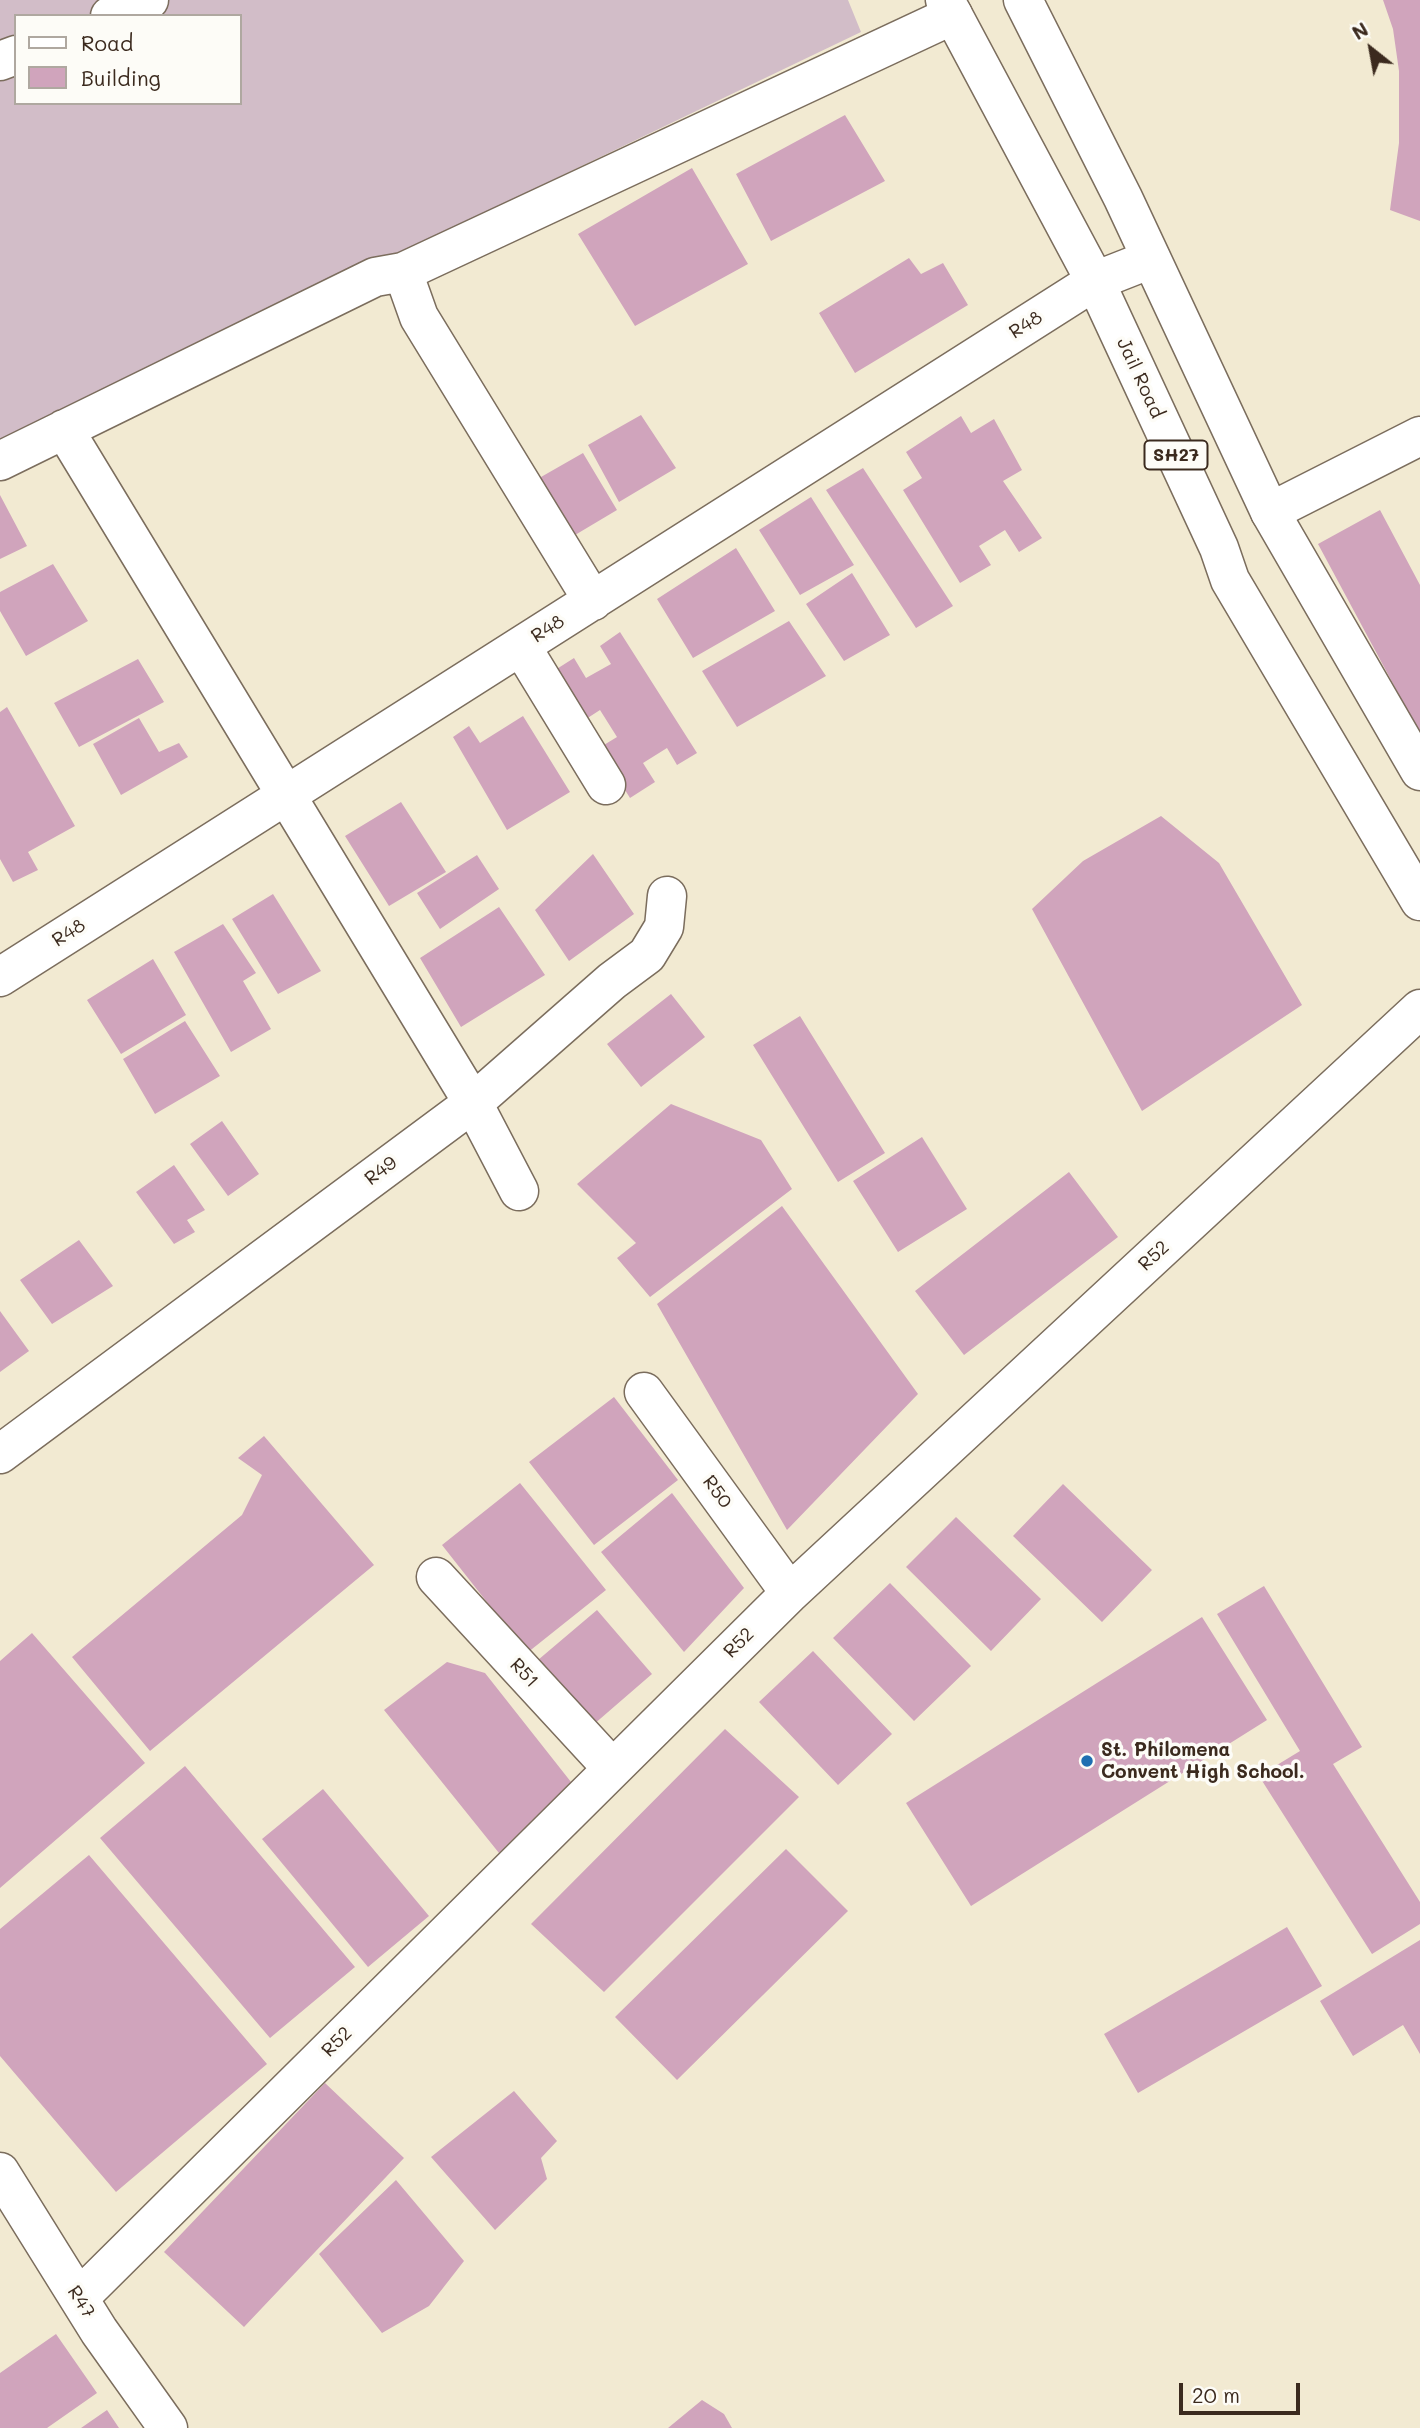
<!DOCTYPE html>
<style>
body{margin:0}
#map{position:relative;width:1420px;height:2428px;overflow:hidden;background:#f2ead2;font-family:Mali,sans-serif}
canvas{display:block}
.legend{position:absolute;left:14px;top:14px;width:228px;height:91px;box-sizing:border-box;background:#fdfcf7;border:2px solid #afa8a0;margin:0;padding:9px 12px;list-style:none;font-size:21px;color:#3b2a1e}
.legend li{display:flex;align-items:center;gap:14px;height:35px}
.legend b{width:35px;border:2px solid #afa8a0}
.north{position:absolute;left:1336px;top:14px;width:70px;height:70px;-webkit-text-stroke:5px #fdfcf7;paint-order:stroke;rotate:329deg;font-size:19px;font-weight:700;line-height:28px;text-align:center;color:#3b2a1e}
.north::after{content:'';display:block;margin:auto;width:24px;height:32px;background:#3b2a1e;clip-path:polygon(50% 0,100% 100%,50% 72%,0 100%)}
.scale{position:absolute;left:1179px;top:2383px;width:121px;height:32px;box-sizing:border-box;border:4px solid #3b2a1e;border-top:0;padding-left:9px;font-size:21px;line-height:24px;white-space:nowrap;color:#3b2a1e;-webkit-text-stroke:5px #fdfcf7;paint-order:stroke}
</style>
<div id="map">
<canvas width="1420" height="2428"></canvas>
<ul class="legend">
<li><b style="height:9px;background:#fff"></b>Road</li>
<li><b style="height:19px;background:#d0a4bc"></b>Building</li>
</ul>
<div class="north">N</div>
<div class="scale">20 m</div>
</div>
<script>
const c = document.querySelector('canvas').getContext('2d');
c.lineJoin = 'round';
function fill(path, color) { c.fillStyle = color; c.fill(path, 'evenodd'); }
const poly = rows => new Path2D(rows.map(r => 'M' + r).join(''));
function trace(path, color, width, dash) { c.strokeStyle = color; c.lineWidth = width; c.lineCap = dash ? 'butt' : 'round'; c.setLineDash(dash || []); c.stroke(path); }
function drawText(font, color, halo, rows, align = 'center') {
  c.font = font + ' Mali,sans-serif'; c.lineWidth = 7; c.setLineDash([]); c.textBaseline = 'middle'; c.strokeStyle = halo; c.fillStyle = color; for (const [text, x, y, turn = 0] of rows) {
    c.save(); c.translate(x, y); c.rotate((+turn || 0) * Math.PI / 180); c.textAlign = isNaN(turn) ? turn : align; if (halo) c.strokeText(text, 0, 0); c.fillText(text, 0, 0); c.restore();
  }
}
const industrial = poly([
 [0,0,848,0,861,32,0,445],
 [16,16,240,16,240,103,16,103]
]);
const building = poly([
 [1383,0,1420,0,1420,221,1390,210,1399,143,1399,71,1393,29],
 [845,115,885,181,771,241,736,174],
 [692,168,748,264,635,326,578,234],
 [909,258,921,274,943,263,968,305,855,373,819,313],
 [641,415,676,468,619,502,588,445],
 [961,416,971,433,994,419,1022,470,1003,481,1042,538,1019,552,1005,530,979,546,991,565,960,583,903,490,922,478,906,452],
 [583,453,617,510,570,538,534,481],
 [863,468,953,606,916,628,826,490],
 [0,495,27,546,0,559],
 [811,497,854,565,800,595,759,530],
 [1380,510,1420,585,1420,734,1318,544],
 [736,548,775,611,693,658,657,599],
 [53,564,88,621,26,656,0,611,0,592],
 [852,573,890,635,844,661,806,604],
 [789,621,826,676,737,727,702,671],
 [620,632,697,753,677,765,667,748,643,763,655,782,630,798,599,748,617,737,600,710,583,721,552,672,574,658,586,678,611,664,600,646],
 [138,659,164,702,79,747,54,703],
 [7,707,75,826,28,852,38,870,13,882,0,859,0,712],
 [523,716,570,792,507,830,453,737,469,726,480,743],
 [139,718,159,752,179,743,188,757,121,795,93,744],
 [401,802,446,872,389,906,345,836],
 [1161,816,1219,863,1302,1005,1142,1111,1032,909,1083,861],
 [593,854,634,914,569,961,535,910],
 [477,855,499,889,440,929,417,893],
 [273,894,321,971,278,994,232,919],
 [499,907,545,975,461,1027,420,958],
 [223,924,256,973,243,981,271,1029,231,1052,174,952],
 [153,959,186,1015,121,1054,87,1000],
 [671,994,705,1037,641,1087,607,1044],
 [800,1016,885,1153,838,1182,753,1045],
 [185,1021,220,1076,155,1114,123,1059],
 [671,1104,761,1140,792,1189,650,1297,617,1258,636,1243,577,1184],
 [222,1121,259,1174,228,1196,190,1144],
 [922,1137,967,1209,898,1252,853,1181],
 [174,1165,205,1210,187,1220,195,1232,174,1244,136,1192],
 [1069,1172,1118,1237,964,1355,915,1291],
 [782,1206,918,1394,787,1530,657,1304],
 [79,1240,113,1286,52,1324,20,1280],
 [0,1311,29,1351,0,1372],
 [614,1397,678,1480,594,1545,529,1462],
 [264,1436,374,1565,150,1751,72,1657,242,1515,262,1475,238,1458],
 [520,1483,606,1590,527,1653,442,1545],
 [1063,1484,1152,1570,1102,1622,1013,1536],
 [672,1493,744,1588,684,1652,601,1552],
 [956,1517,1041,1599,991,1651,906,1567],
 [890,1583,971,1666,914,1721,833,1638],
 [1264,1586,1362,1747,1333,1764,1420,1902,1420,1924,1372,1954,1259,1776,1300,1751,1217,1614],
 [597,1610,652,1674,593,1725,538,1660],
 [1202,1617,1267,1720,971,1906,906,1803],
 [32,1633,145,1763,0,1888,0,1661],
 [813,1651,892,1734,838,1785,759,1702],
 [447,1662,485,1673,571,1782,499,1853,384,1710],
 [725,1729,799,1797,604,1992,531,1924],
 [185,1766,355,1967,270,2038,100,1838],
 [323,1789,429,1916,368,1967,262,1839],
 [786,1849,848,1911,677,2080,615,2017],
 [89,1855,267,2064,116,2192,0,2056,0,1929],
 [1287,1927,1322,1986,1138,2093,1104,2034],
 [1420,1940,1420,2054,1403,2025,1353,2056,1320,2001],
 [325,2083,404,2158,244,2327,164,2252],
 [514,2091,557,2141,541,2158,547,2179,495,2230,431,2157],
 [396,2180,464,2261,429,2306,382,2333,319,2254],
 [56,2334,97,2393,47,2428,0,2428,0,2373],
 [702,2400,724,2414,732,2428,668,2428],
 [107,2410,119,2428,81,2428]
]);
const minor = poly([
 [110,16,149,0],
 [0,61,16,55],
 [403,272,419,317,593,601],
 [0,461,375,277,403,272,953,15],
 [1270,512,1420,436],
 [521,646,606,785],
 [0,977,1095,281,1151,259],
 [519,1191,473,1103,612,981,647,955,664,927,667,896],
 [644,1392,790,1593],
 [0,1454,473,1103,64,429],
 [436,1577,612,1768],
 [0,2172,99,2331,168,2428],
 [79,2298,790,1593,1420,1009]
]);
const primary = poly([
 [945,0,1095,281,1219,548,1230,580,1420,901],
 [1023,0,1123,198,1270,512,1420,771]
]);
const markers = [
 [1087,1761,7,"#1f6fb2"]
];
const shields = [
 [1176,455,63]
];
const shieldNames = [
 ["SH27",1176,455]
];
const streetNames = [
 ["R48",1026,325,-32],
 ["Jail Road",1140,378,65],
 ["R48",548,629,-32],
 ["R48",69,933,-32],
 ["R49",381,1171,-37],
 ["R52",1154,1256,-43],
 ["R50",717,1492,54],
 ["R52",739,1643,-45],
 ["R51",524,1673,47],
 ["R52",337,2042,-45],
 ["R47",81,2302,58]
];
const poiNames = [
 ["St. Philomena",1101,1750],
 ["Convent High School.",1101,1772]
];
fill(industrial, '#d2bdc8');
fill(building, '#d0a4bc');
trace(minor, '#7b6d5d', 41);
trace(primary, '#7b6d5d', 41);
trace(minor, '#fff', 38);
trace(primary, '#fff', 38);
for (const [x, y, r, color] of markers) { const dot = new Path2D(); dot.arc(x, y, r, 0, 2 * Math.PI); c.fillStyle = color; c.fill(dot); trace(dot, '#fdfcf7', 2.5); }
for (const [x, y, w] of shields) { const box = new Path2D(); box.roundRect(x - w / 2, y - 14.5, w, 29, 5); c.fillStyle = '#fdfcf7'; c.fill(box); trace(box, '#3b2a1e', 2); }
drawText('bold 18px', '#3b2a1e', null, shieldNames);
drawText('19px', '#3b2a1e', '#fdfcf7', streetNames);
drawText('bold 19px', '#3b2a1e', '#fdfcf7', poiNames, 'left');
</script>
